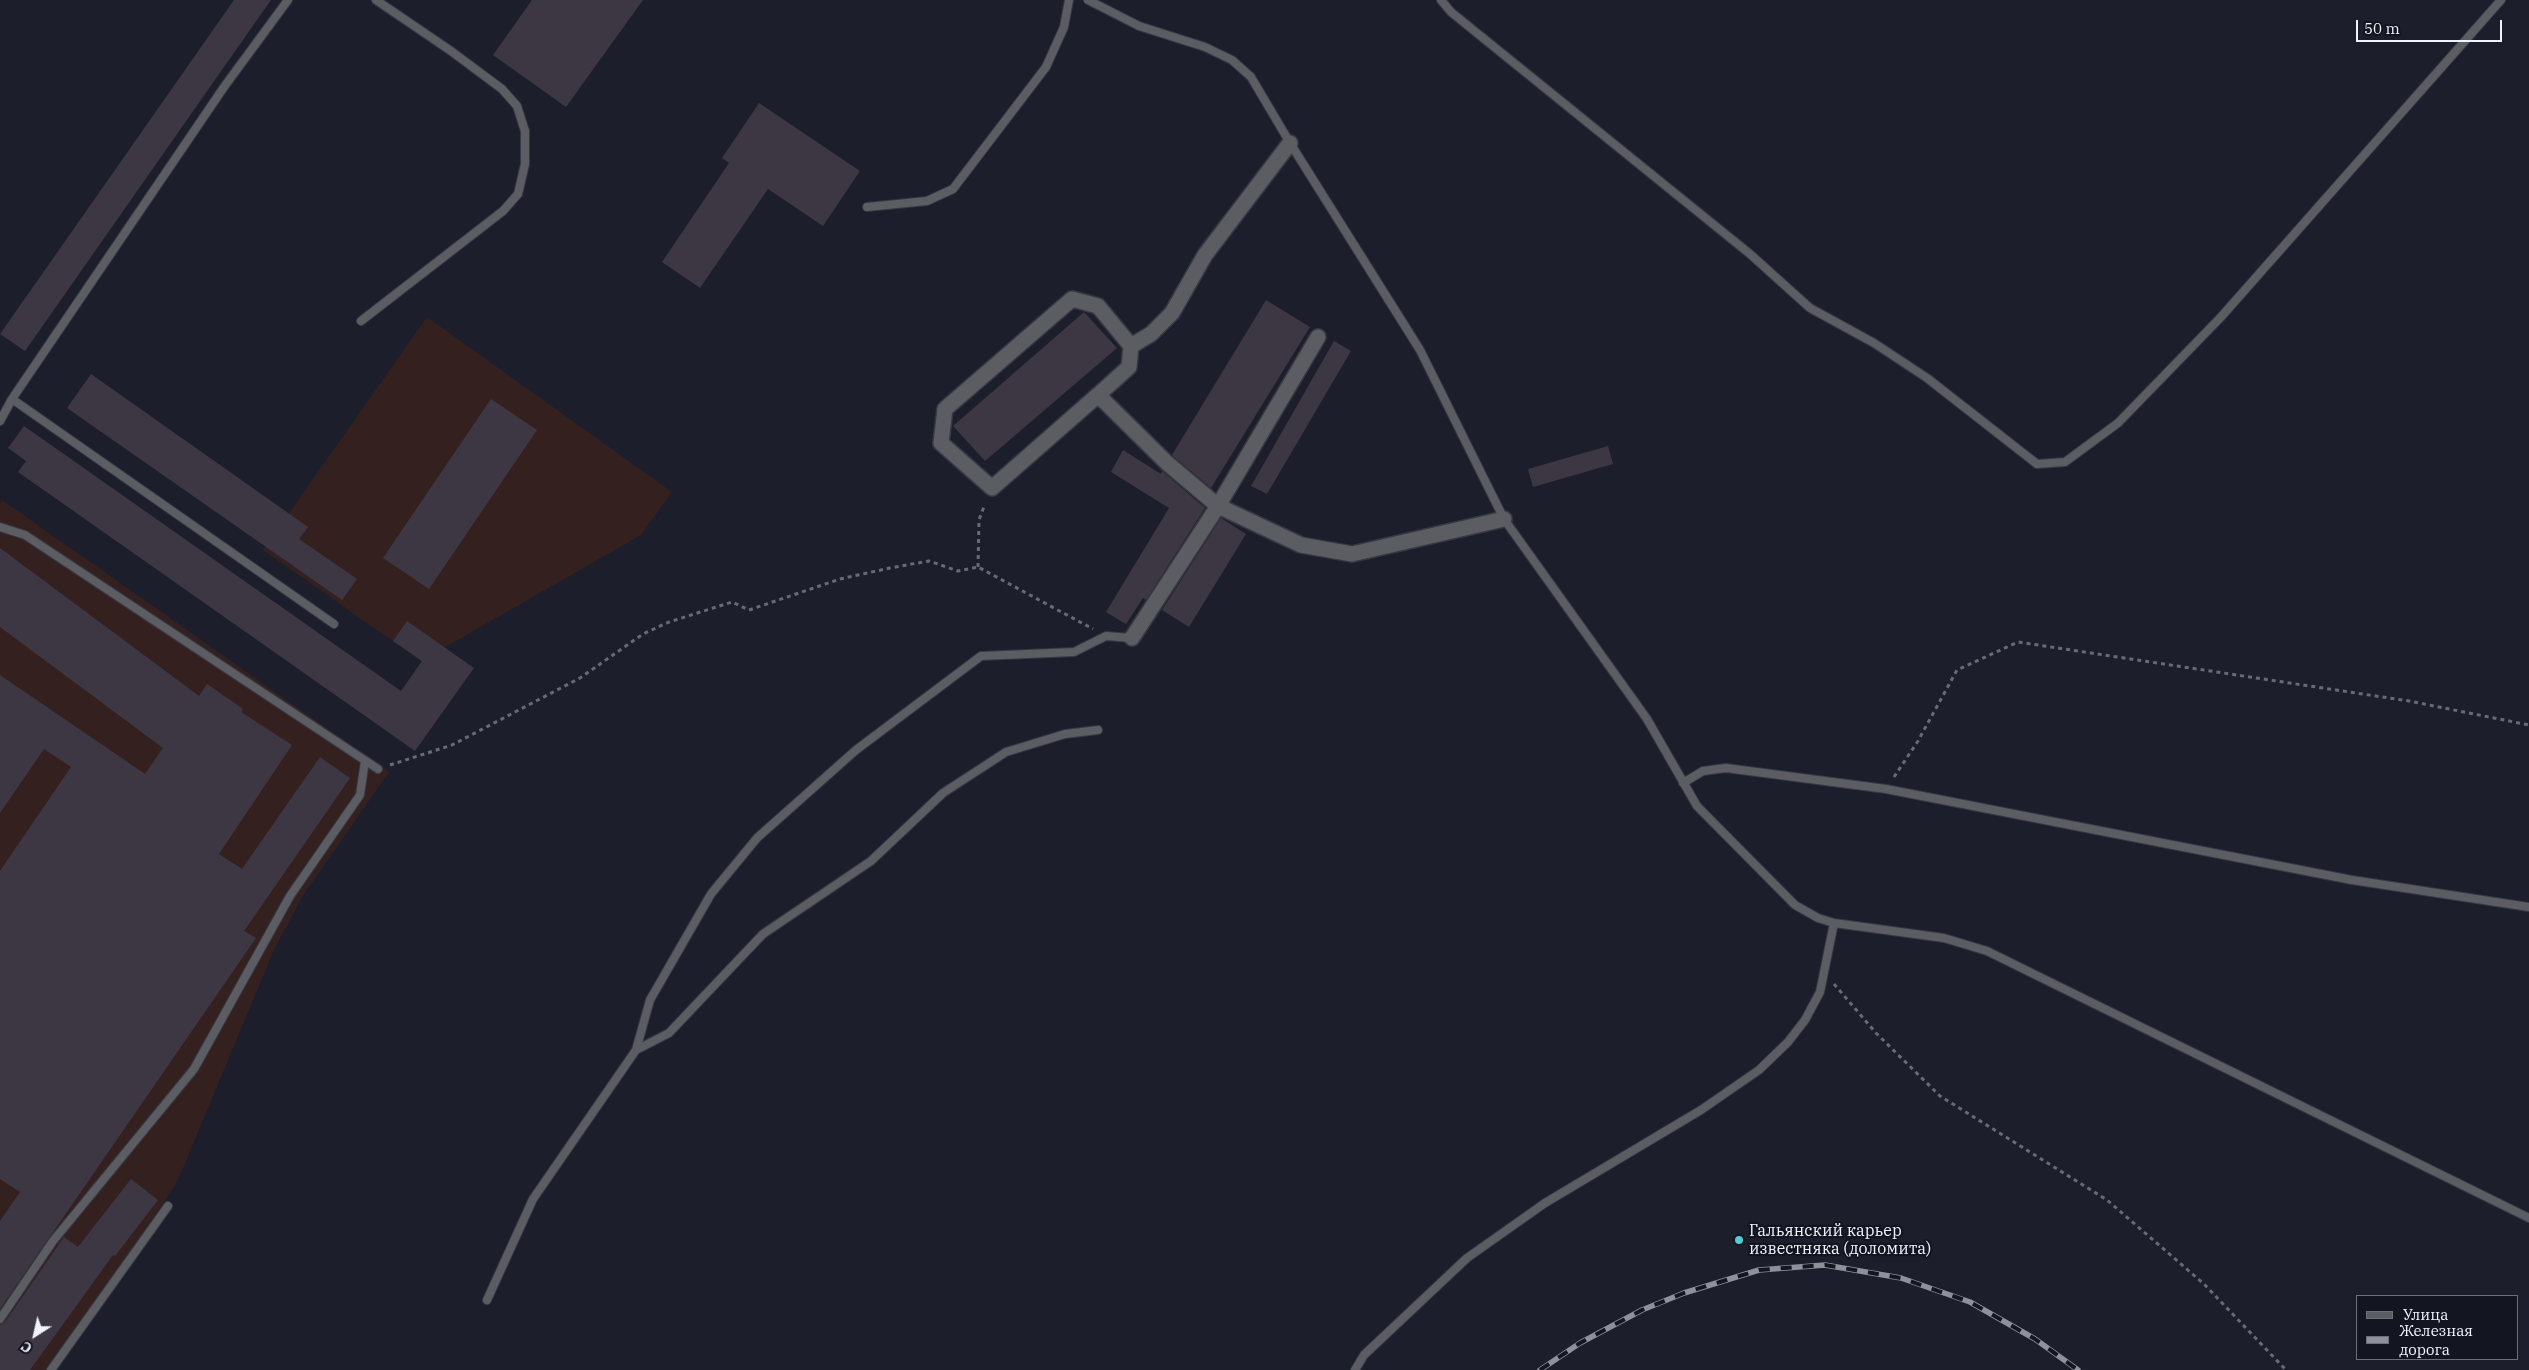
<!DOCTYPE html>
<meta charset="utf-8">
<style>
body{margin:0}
#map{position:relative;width:2529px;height:1370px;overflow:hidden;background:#1c1e2b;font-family:"IBM Plex Serif",serif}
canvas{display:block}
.legend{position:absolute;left:2356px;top:1295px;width:162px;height:65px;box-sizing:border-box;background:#131521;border:1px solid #6c6e79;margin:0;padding:6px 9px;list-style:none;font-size:15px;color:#f1f3fc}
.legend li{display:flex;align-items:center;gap:10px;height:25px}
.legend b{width:25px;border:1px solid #6c6e79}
.north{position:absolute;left:10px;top:1310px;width:50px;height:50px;-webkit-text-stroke:4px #131521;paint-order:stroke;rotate:215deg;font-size:14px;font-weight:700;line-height:20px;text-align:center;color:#f1f3fc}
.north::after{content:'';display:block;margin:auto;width:18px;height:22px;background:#f1f3fc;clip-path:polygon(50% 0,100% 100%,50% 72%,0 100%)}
.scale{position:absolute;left:2356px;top:20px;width:146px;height:22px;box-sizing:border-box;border:2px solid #f1f3fc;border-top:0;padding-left:6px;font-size:15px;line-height:18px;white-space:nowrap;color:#f1f3fc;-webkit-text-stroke:4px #131521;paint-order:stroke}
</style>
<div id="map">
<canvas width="2529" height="1370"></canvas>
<ul class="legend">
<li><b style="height:6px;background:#5b5d63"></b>Улица</li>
<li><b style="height:6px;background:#8e909b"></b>Железная дорога</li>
</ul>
<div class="north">С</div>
<div class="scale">50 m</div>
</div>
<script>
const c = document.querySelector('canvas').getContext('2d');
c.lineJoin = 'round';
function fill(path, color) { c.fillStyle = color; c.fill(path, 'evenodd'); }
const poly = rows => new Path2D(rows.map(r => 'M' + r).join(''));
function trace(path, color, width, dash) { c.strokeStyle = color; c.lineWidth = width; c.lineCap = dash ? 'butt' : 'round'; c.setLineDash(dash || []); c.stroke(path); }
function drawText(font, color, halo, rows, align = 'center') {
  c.font = font + ' "IBM Plex Serif",serif'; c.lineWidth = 4.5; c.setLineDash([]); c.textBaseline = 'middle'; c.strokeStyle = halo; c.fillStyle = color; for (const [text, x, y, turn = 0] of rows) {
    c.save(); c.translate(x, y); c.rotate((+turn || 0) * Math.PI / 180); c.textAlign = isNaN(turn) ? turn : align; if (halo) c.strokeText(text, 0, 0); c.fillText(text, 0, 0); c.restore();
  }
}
const industrial = poly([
 [427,317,672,492,641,535,421,661,263,550],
 [2,500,389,772,302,897,274,950,178,1180,55,1370,0,1370,0,504]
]);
const building = poly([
 [234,0,271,0,25,351,0,334],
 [532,0,643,0,566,107,493,55],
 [759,103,860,171,823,226,768,189,700,288,662,262,729,163,722,158],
 [1266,300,1310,327,1211,488,1172,455],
 [1084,312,1117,348,985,461,953,426],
 [1334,341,1351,351,1267,494,1251,486],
 [91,374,308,527,299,539,357,579,342,600,67,408],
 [491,399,537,430,429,589,383,558],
 [24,426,401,691,422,661,393,641,407,621,474,668,415,751,18,472,26,461,8,448],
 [1608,446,1613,464,1533,487,1528,469],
 [1123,450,1161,474,1162,471,1205,508,1146,600,1143,598,1126,624,1106,612,1169,508,1111,472],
 [1221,518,1246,534,1189,627,1162,610],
 [0,548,199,696,207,684,243,709,241,712,292,745,219,854,242,869,320,757,350,778,244,931,256,938,0,1309,0,1221,20,1192,0,1179,0,871,71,767,44,749,0,813,0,675,145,774,163,748,0,627],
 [131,1179,158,1200,115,1256,113,1255,30,1370,0,1370,0,1325,5,1322,64,1237,78,1247]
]);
const path = poly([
 [978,567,979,520,985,504],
 [390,765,452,745,580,678,643,634,669,622,732,602,749,610,840,579,890,568,929,561,958,571,978,567,1093,629],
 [1894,777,1918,741,1957,670,2018,642,2409,701,2529,725],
 [1834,984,1876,1033,1940,1096,2107,1200,2204,1284,2286,1370]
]);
const lane = poly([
 [1088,0,1139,26,1205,47,1232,60,1251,77,1290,143,1420,350,1504,519,1647,719,1697,806,1795,905,1818,918,1834,923,1944,938,1987,951,2529,1218],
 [1441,0,1451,12,1750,254,1810,308,1874,343,1927,378,2037,464,2065,462,2118,423,2221,317,2501,0],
 [867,207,927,201,953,189,1046,67,1064,27,1069,0],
 [361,321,503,211,518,194,525,164,525,131,517,106,502,89,451,51,376,0],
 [12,399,334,624],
 [0,421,12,399,224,87,288,0],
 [0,527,25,535,378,769],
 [1683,783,1703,771,1726,768,1886,789,2352,880,2529,907],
 [636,1050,669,1033,763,934,871,861,943,793,1006,752,1065,734,1098,730],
 [487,1300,533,1199,636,1050,650,1000,711,894,757,838,856,750,981,656,1074,652,1106,636,1132,638],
 [0,1319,53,1241,194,1069,290,896,360,795,365,761],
 [51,1370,168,1206],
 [1355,1370,1364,1355,1467,1258,1545,1203,1701,1110,1759,1070,1788,1042,1805,1020,1820,992,1834,923]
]);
const street = poly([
 [1131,346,1151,334,1172,313,1205,255,1290,143],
 [1098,395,992,488,941,443,945,409,1072,299,1098,306,1131,346,1129,367,1098,395,1167,463,1218,506,1318,337],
 [1132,638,1218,506,1301,545,1352,554,1504,519]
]);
const rail = poly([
 [1540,1370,1580,1343,1642,1310,1684,1293,1759,1270,1825,1265,1901,1278,1970,1302,2035,1339,2078,1370]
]);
const markers = [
 [1739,1240,5,"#51ccd1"]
];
const poiNames = [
 ["Гальянский карьер",1749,1231],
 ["известняка (доломита)",1749,1249]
];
fill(industrial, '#34211f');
fill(building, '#3d3744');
trace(lane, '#363844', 10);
trace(street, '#363844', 18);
trace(path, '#686a75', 3, [4, 4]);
trace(lane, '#5b5d63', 8);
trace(street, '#5b5d63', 15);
trace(rail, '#8e909b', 5.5);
trace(rail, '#131521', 4, [11]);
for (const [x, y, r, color] of markers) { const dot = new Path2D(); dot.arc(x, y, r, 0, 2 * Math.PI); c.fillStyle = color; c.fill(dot); trace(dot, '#131521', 2); }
drawText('16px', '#f1f3fc', '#131521', poiNames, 'left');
</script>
